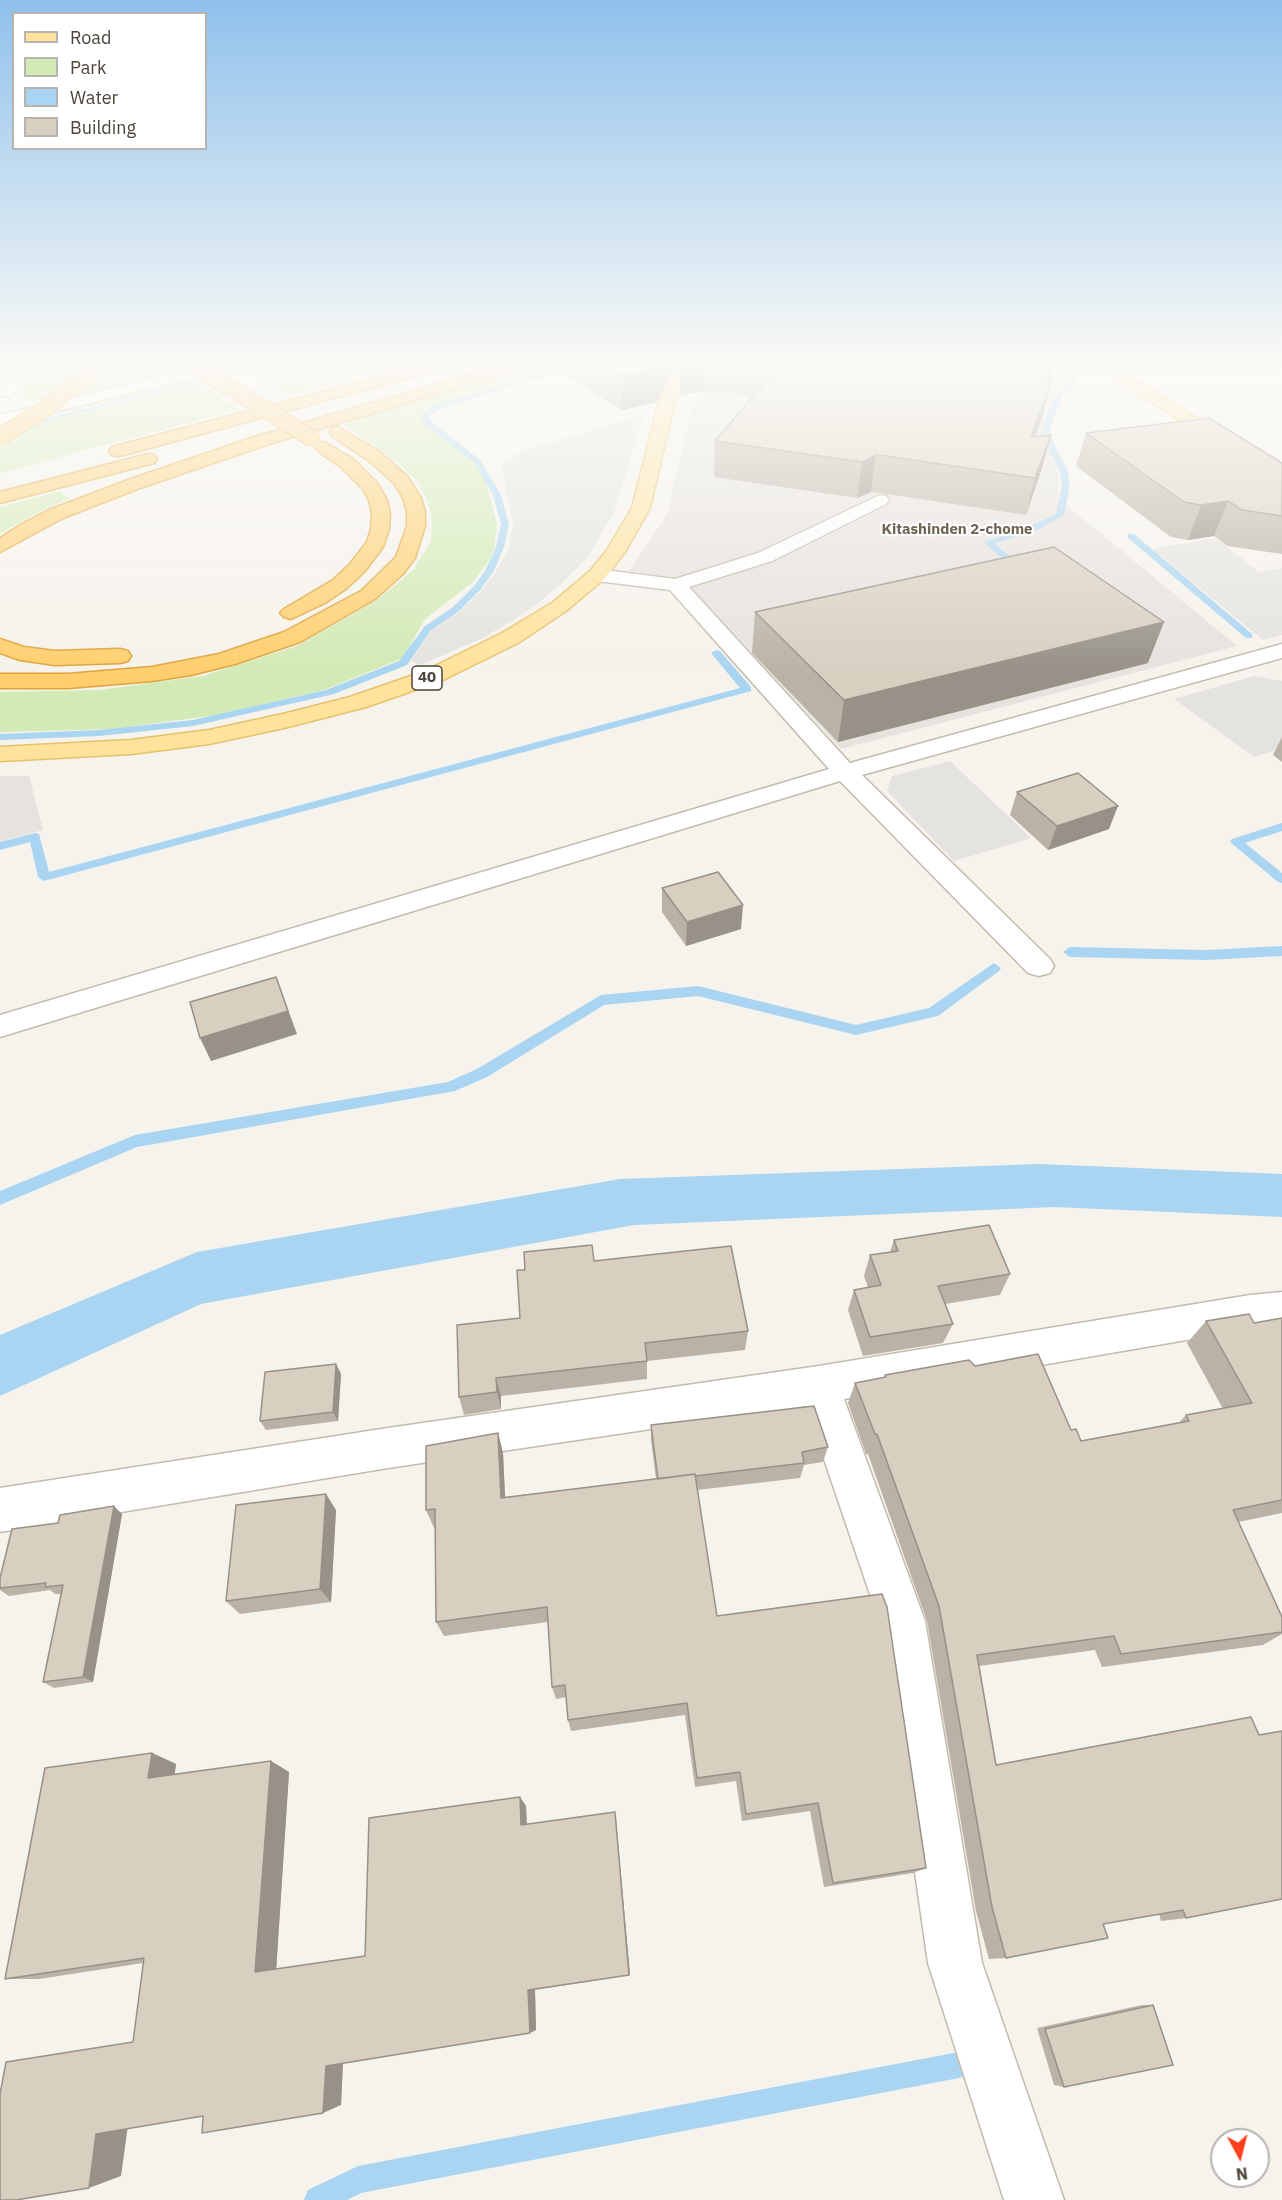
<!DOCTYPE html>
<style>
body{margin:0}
#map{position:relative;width:1282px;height:2200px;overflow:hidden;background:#f6f3ec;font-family:"IBM Plex Sans",sans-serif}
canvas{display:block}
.legend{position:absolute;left:12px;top:12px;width:195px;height:138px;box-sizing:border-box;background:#fff;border:2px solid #b7b4b0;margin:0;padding:8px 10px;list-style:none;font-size:18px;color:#4b4439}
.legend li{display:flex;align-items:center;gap:12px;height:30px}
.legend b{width:30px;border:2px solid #b7b4b0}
.north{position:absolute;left:1210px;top:2128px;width:60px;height:60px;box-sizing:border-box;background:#fff;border:2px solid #b7b4b0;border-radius:50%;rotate:173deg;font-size:16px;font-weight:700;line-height:24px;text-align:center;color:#4b4439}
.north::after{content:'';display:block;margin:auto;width:21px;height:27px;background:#fc3f1d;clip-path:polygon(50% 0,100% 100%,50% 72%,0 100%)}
</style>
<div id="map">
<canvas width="1282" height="2200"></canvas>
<ul class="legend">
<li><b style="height:8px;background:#ffe39c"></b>Road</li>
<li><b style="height:16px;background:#d2eab5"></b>Park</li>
<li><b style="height:16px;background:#a9d4f2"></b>Water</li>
<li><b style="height:16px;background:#d8cfc1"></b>Building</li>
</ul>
<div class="north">N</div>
</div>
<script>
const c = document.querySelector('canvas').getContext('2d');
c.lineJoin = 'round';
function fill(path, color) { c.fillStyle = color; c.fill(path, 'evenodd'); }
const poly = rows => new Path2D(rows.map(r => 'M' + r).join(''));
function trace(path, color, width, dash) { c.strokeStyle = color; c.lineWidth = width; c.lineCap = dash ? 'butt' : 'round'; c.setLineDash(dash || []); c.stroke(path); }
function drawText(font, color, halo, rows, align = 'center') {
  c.font = font + ' "IBM Plex Sans",sans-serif'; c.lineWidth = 4.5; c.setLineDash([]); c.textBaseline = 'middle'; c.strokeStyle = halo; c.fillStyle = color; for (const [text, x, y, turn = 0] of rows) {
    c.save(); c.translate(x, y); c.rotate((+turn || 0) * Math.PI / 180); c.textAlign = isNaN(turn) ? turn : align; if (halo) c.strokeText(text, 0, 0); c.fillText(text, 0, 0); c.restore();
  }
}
const industrial = poly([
 [726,365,1078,365,1084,369,1078,371,1056,393,1042,431,1056,460,1059,476,1058,498,1237,646,841,749,690,586,672,577,629,571,667,515,691,412,703,390],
 [0,776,29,776,43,830,0,841]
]);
const green = poly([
 [40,365,82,365,75,376,101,375,109,365,176,365,182,370,58,401,27,401,17,392],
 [281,365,408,365,287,397,248,373],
 [538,365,572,365,430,406,421,414,421,420,475,464,486,482,497,524,494,550,488,562,474,581,424,620,403,658,324,690,217,715,111,729,0,732,0,692,100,690,203,676,297,646,377,600,413,570,431,541,432,523,428,502,418,482,398,463,344,424],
 [193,379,196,381,0,428,0,425],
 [200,384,240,409,0,473,0,446,6,443,0,433],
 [60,491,69,499,33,515,0,534,0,507]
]);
const parking = poly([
 [644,414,614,513,587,558,560,585,529,610,483,638,420,665,411,661,432,629,459,612,481,591,495,573,509,548,513,524,501,465,521,452],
 [1215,538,1259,572,1282,568,1282,635,1263,640,1152,549],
 [1254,676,1282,681,1282,748,1254,757,1174,699],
 [950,761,1031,838,954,861,887,791,892,776]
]);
const water = poly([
 [1039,1164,1282,1174,1282,1217,1055,1207,634,1225,201,1304,0,1396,0,1335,197,1252,620,1179]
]);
const stream = poly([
 [264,365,276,365,23,427,19,425,264,365],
 [572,365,583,365,440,409,429,416,429,419,481,461,501,495,509,524,504,547,494,571,480,590,459,611,431,630,407,665,334,694,193,726,99,736,0,740,0,734,99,730,193,720,326,690,399,661,425,626,453,607,474,586,485,571,496,547,501,524,493,495,475,464,422,422,421,415,434,405,572,365],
 [1079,372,1081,375,1062,396,1049,433,1068,472,1070,486,1064,515,1033,532,994,543,1019,564,1011,566,984,542,1027,528,1056,514,1062,486,1060,472,1041,433,1055,395,1079,372],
 [1128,534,1134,534,1252,634,1252,638,1246,638,1128,538,1128,534],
 [716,650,720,651,751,687,751,691,44,881,38,877,30,842,0,850,0,842,35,833,39,834,49,872,740,688,711,653,716,650],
 [1282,823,1282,831,1245,843,1282,873,1282,883,1278,882,1230,842,1232,839,1282,823],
 [1282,946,1282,956,1206,960,1070,957,1063,952,1070,947,1206,950,1282,946],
 [994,963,1001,968,999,971,938,1016,856,1035,698,996,604,1005,487,1077,455,1091,137,1147,0,1205,0,1191,135,1135,448,1082,477,1069,601,995,698,986,856,1025,929,1008,994,963],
 [959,2052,968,2056,972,2065,968,2074,959,2078,361,2193,347,2200,304,2200,308,2190,358,2166,959,2052]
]);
const minor = poly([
 [22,365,37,365,11,396,0,396,0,389,22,365],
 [209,365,236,365,234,368,0,425,0,415,209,365],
 [880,495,886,496,889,500,886,504,772,561,689,587,850,763,1282,644,1282,658,862,775,1050,959,1054,966,1050,973,1039,976,1028,973,840,781,0,1037,0,1015,829,769,670,590,597,581,590,579,587,575,590,571,597,569,675,579,758,553,880,495],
 [1282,1292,1282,1326,1250,1329,844,1399,925,1621,982,1963,1064,2200,1004,2200,928,1963,879,1621,806,1406,388,1468,0,1532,0,1488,388,1428,819,1366,1250,1295,1282,1292]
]);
const major = poly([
 [686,365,702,365,680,390,675,401,650,508,625,552,604,579,566,611,518,643,441,681,366,707,284,728,209,744,131,754,0,761,0,747,131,740,209,730,283,714,350,697,425,671,502,633,552,603,590,571,607,550,632,508,659,401,668,385,686,365],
 [1094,365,1112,365,1282,471,1282,484,1276,483,1094,365]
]);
const highway = poly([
 [87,365,102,365,92,378,87,380,79,375,87,365],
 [423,365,448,365,446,368,124,455,118,456,112,455,109,451,112,447,423,365],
 [503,365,527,365,525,368,266,445,140,488,63,518,0,552,0,538,22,524,49,510,128,480,254,437,503,365],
 [338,427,380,452,407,476,421,498,425,512,425,526,415,558,403,574,375,599,300,642,235,664,191,675,152,681,68,688,0,688,0,674,68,674,152,667,219,654,284,632,361,591,396,557,407,526,407,512,403,498,394,483,368,460,332,436,330,432,332,428,338,427],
 [324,442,353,459,377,483,387,500,390,514,389,529,383,547,364,572,347,588,325,603,291,619,284,617,280,613,284,609,333,580,350,564,367,542,371,529,372,514,369,500,363,489,341,467,318,451,316,447,318,443,324,442],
 [148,454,154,455,157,459,154,463,0,503,0,492,148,454],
 [0,639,24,647,55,651,120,649,128,651,131,656,128,661,120,663,55,665,20,660,0,653,0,639]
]);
const highwayBridge = poly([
 [195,366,313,439],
 [0,437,43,410,87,375]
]);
const wall = poly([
 [563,365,1054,365,1048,379,1043,414,1035,437,1051,435,1041,471,1026,515,880,493,871,492,857,498,714,477,715,441,753,396,706,390,680,396,680,368,666,383,657,402,622,410,563,375],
 [1086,433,1282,463,1282,554,1227,546,1214,536,1188,540,1171,537,1076,466],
 [755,612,1148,663,838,742,752,653],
 [1282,737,1282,762,1273,755],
 [1017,792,1109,829,1048,850,1010,815],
 [662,888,741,929,686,946,662,912],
 [894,1240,1010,1274,1000,1295,945,1304,953,1324,943,1343,863,1356,848,1310,854,1290,868,1287,864,1276,870,1255,890,1252],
 [594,1261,748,1331,745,1350,647,1361,647,1379,501,1396,501,1409,464,1415,459,1397],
 [1282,1318,1282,1513,1238,1522,1282,1617,1282,1634,1263,1645,1102,1667,1095,1650,979,1666,996,1765,1251,1717,1186,1918,1161,1921,1159,1914,1103,1924,1006,1958,989,1959,976,1911,927,1621,868,1454,866,1454,848,1403,855,1383,884,1378,885,1375,975,1366,1071,1430,1081,1441,1179,1423,1186,1415,1223,1409,1187,1343,1206,1321,1254,1323],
 [336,1364,341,1374,338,1421,266,1430,260,1421],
 [651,1425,828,1447,823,1462,804,1465,800,1478,697,1490,717,1616,926,1868,913,1873,824,1887,810,1811,742,1821,736,1781,695,1787,685,1715,571,1731,568,1720,566,1697,556,1699,552,1687,548,1622,444,1636,436,1622,435,1528,434,1528,426,1510,498,1433,503,1453,505,1497,656,1479,651,1440],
 [336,1510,331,1602,240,1614,226,1601],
 [122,1514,93,1682,54,1688,43,1682,61,1594,55,1594,50,1590,9,1596,0,1590,0,1578,58,1523],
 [152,1753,176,1764,174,1774,271,1761,289,1772,276,1969,365,1956,526,1806,527,1825,615,1812,630,1975,535,1990,536,2030,343,2063,341,2105,203,2116,127,2129,121,2176,133,2042,143,1963,39,1979,5,1979],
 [1142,2005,1153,2005,1064,2087,1054,2085,1037,2028]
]);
const shadedWall = poly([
 [658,365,707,365,706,390,680,396,680,368,666,383,657,402,622,410,622,376],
 [1049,365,1054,365,1035,413,1043,379],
 [1052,380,1043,414,1022,473,1031,437],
 [1051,435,1041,471,1026,515,1035,478],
 [876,455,871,492,857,498,862,462],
 [1228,501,1214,536,1188,540,1201,505],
 [1164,622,1148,663,838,742,844,700],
 [1118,806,1109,829,1048,850,1057,826],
 [743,905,741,929,686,946,687,922],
 [276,977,297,1034,211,1061,200,1038],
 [336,1364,341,1374,338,1421,333,1412],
 [496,1378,501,1396,501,1409,497,1392],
 [498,1433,503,1453,506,1516,501,1498],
 [326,1494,336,1510,331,1602,320,1589],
 [114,1506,122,1514,93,1682,83,1677],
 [152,1753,176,1764,173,1788,148,1778],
 [271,1761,289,1772,276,1973,255,1972],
 [520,1797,526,1806,527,1833,521,1825],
 [615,1812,616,1820,630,1975,629,1975],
 [528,1990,535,1990,536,2030,530,2033],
 [343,2061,341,2105,323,2113,326,2066],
 [128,2125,121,2176,89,2188,96,2134]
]);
const building = poly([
 [603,365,658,365,657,368,622,376,603,365],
 [775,365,1049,365,1043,379,1052,380,1031,437,1051,435,1035,478,886,456,876,455,862,462,715,441,779,366,775,365],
 [1209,418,1282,463,1282,516,1242,510,1228,501,1201,505,1184,502,1086,433,1209,418],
 [1054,547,1164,622,844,700,755,612,1054,547],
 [1078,773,1118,806,1057,826,1017,792,1078,773],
 [718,872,743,905,687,922,662,888,718,872],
 [276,977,288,1011,200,1038,190,1002,276,977],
 [989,1225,1010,1274,938,1286,953,1324,870,1337,854,1290,881,1285,870,1255,898,1251,894,1240,989,1225],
 [592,1245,594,1261,731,1246,748,1331,645,1343,647,1361,496,1378,497,1392,459,1397,457,1325,520,1318,517,1270,525,1270,524,1252,592,1245],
 [1249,1314,1254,1323,1282,1318,1282,1500,1233,1510,1282,1617,1282,1632,1121,1654,1114,1636,977,1655,996,1765,1251,1717,1259,1735,1282,1731,1282,1899,1186,1918,1183,1910,1103,1924,1108,1938,1006,1958,992,1907,939,1606,877,1434,875,1434,855,1383,886,1377,885,1375,969,1360,975,1366,1038,1354,1071,1430,1076,1429,1081,1441,1189,1421,1186,1415,1252,1403,1206,1321,1249,1314],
 [336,1364,333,1412,260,1421,265,1372,336,1364],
 [814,1406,828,1447,802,1452,804,1463,695,1476,695,1474,658,1479,651,1425,814,1406],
 [498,1433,501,1498,695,1474,717,1616,882,1594,887,1607,926,1868,833,1883,818,1803,746,1814,740,1772,697,1778,687,1703,568,1720,565,1685,552,1687,547,1607,436,1622,435,1509,426,1510,426,1446,498,1433],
 [326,1494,320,1589,226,1601,236,1505,326,1494],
 [114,1506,83,1677,43,1682,63,1585,45,1587,46,1583,0,1588,0,1578,12,1529,58,1523,60,1515,114,1506],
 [152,1753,148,1778,271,1761,255,1972,365,1956,369,1818,520,1797,521,1825,615,1812,629,1975,528,1990,530,2033,326,2066,323,2113,202,2133,203,2116,96,2134,89,2188,16,2200,0,2200,0,2094,6,2062,133,2042,144,1958,5,1979,45,1768,152,1753],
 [1153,2005,1173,2065,1064,2087,1045,2029,1153,2005]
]);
const farNeighbourhoodnames = [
 ["Kitashinden 2-chome",957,530]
];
const shields = [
 [427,678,30]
];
const shieldNames = [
 ["40",427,678]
];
fill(industrial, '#e6e2dd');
fill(green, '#d2eab5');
fill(parking, '#e5e3e0');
fill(water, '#a9d4f2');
fill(stream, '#a9d4f2');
trace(minor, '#c2bbae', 3);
trace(major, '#e6c16a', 3);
trace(highway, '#e0a43c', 3);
fill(minor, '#fff');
fill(major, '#ffe39c');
fill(highway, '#ffcf6e');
trace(highwayBridge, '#e0a43c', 18, []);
trace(highwayBridge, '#ffcf6e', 16);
fill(wall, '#bab2a6');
fill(shadedWall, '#979187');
fill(building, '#d8cfc1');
trace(building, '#979187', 1.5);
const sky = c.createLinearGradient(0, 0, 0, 673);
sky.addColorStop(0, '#8fc1ec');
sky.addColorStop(0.54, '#fbfaf6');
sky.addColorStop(1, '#fbfaf600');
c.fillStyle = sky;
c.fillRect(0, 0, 1282, 673);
drawText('bold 15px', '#6e6250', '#fff', farNeighbourhoodnames);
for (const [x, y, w] of shields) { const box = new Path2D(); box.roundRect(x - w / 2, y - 12, w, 24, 4.5); c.fillStyle = '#fff'; c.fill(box); trace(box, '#4b4439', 1.5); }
drawText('bold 15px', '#4b4439', null, shieldNames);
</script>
